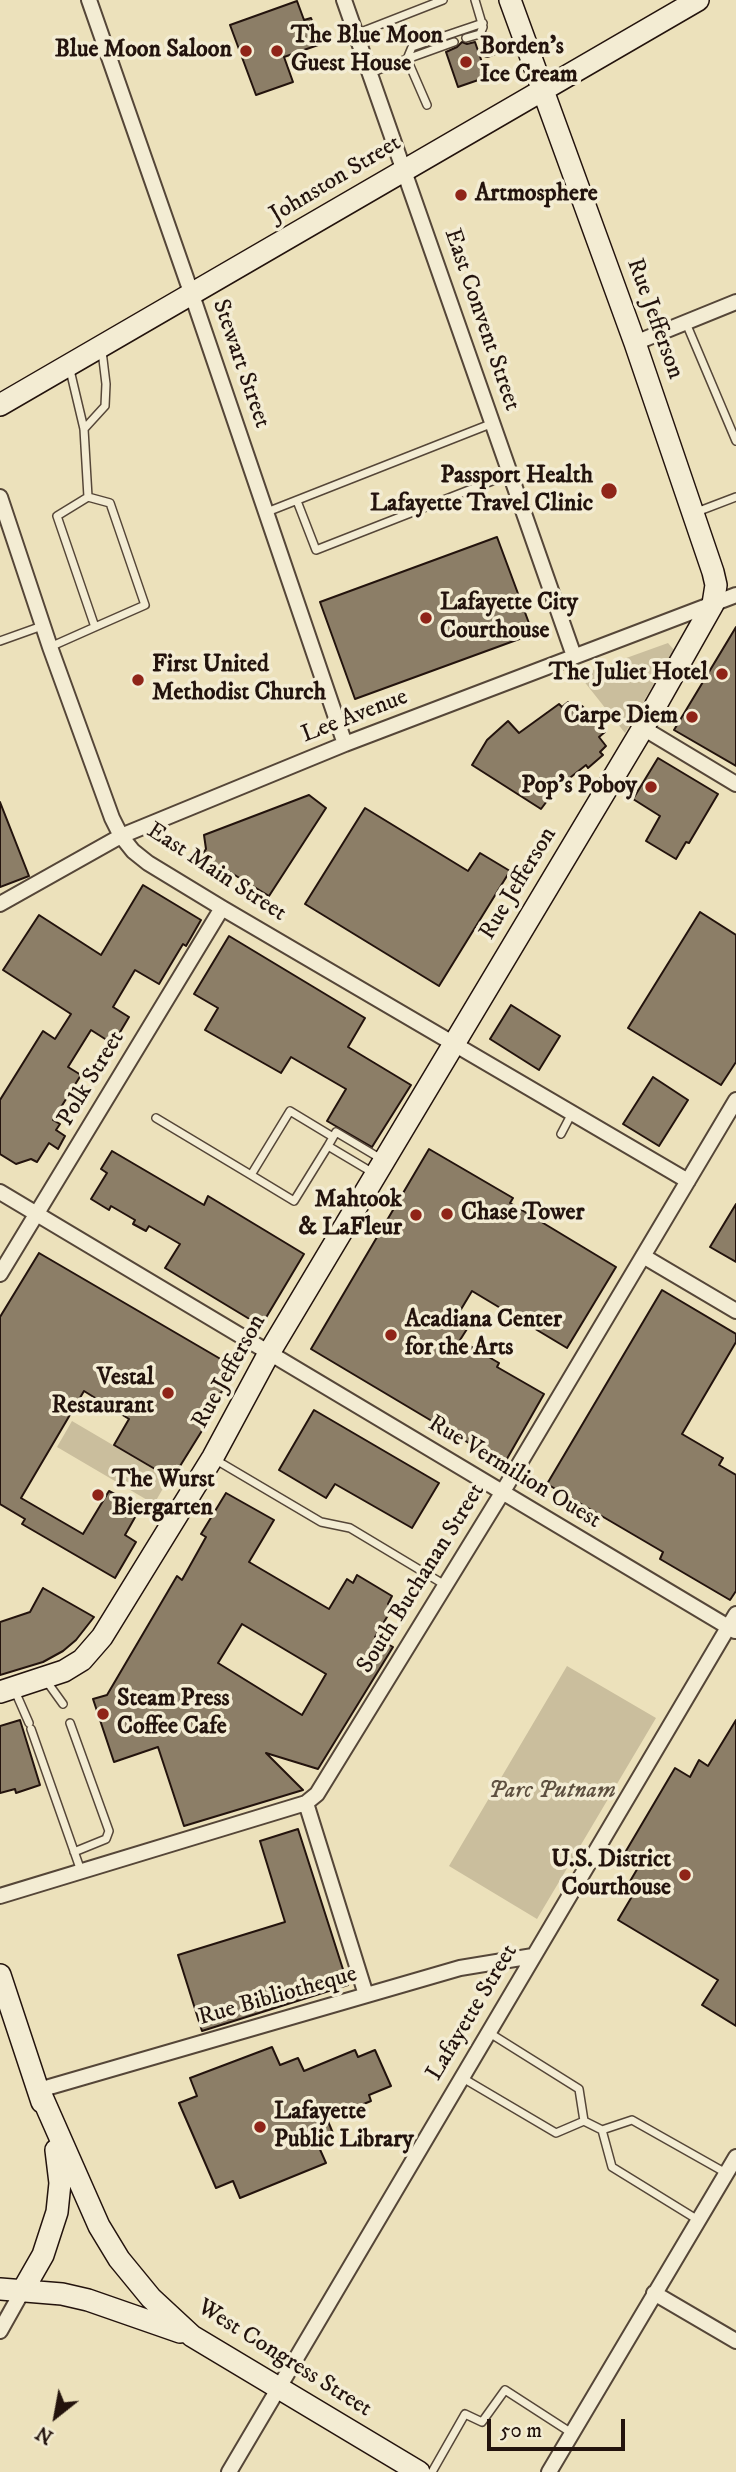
<!DOCTYPE html>
<style>
body{margin:0}
#map{position:relative;width:736px;height:2472px;overflow:hidden;background:#ece1bb;font-family:"IM FELL DW Pica",serif}
canvas{display:block}
.north{position:absolute;left:21px;top:2381px;width:70px;height:70px;-webkit-text-stroke:5px #f3ecd3;paint-order:stroke;rotate:211deg;font-size:19px;font-weight:700;line-height:28px;text-align:center;color:#23130d}
.north::after{content:'';display:block;margin:auto;width:24px;height:32px;background:#23130d;clip-path:polygon(50% 0,100% 100%,50% 72%,0 100%)}
.scale{position:absolute;left:487px;top:2419px;width:138px;height:32px;box-sizing:border-box;border:4px solid #23130d;border-top:0;padding-left:9px;font-size:21px;line-height:24px;white-space:nowrap;color:#23130d;-webkit-text-stroke:5px #f3ecd3;paint-order:stroke}
</style>
<div id="map">
<canvas width="736" height="2472"></canvas>
<div class="north">N</div>
<div class="scale">50 m</div>
</div>
<script>
const c = document.querySelector('canvas').getContext('2d');
c.lineJoin = 'round';
function fill(path, color) { c.fillStyle = color; c.fill(path, 'evenodd'); }
const poly = rows => new Path2D(rows.map(r => 'M' + r).join(''));
function trace(path, color, width, dash) { c.strokeStyle = color; c.lineWidth = width; c.lineCap = dash ? 'butt' : 'round'; c.setLineDash(dash || []); c.stroke(path); }
function drawText(font, color, halo, rows, align = 'center') {
  c.font = font + ' "IM FELL DW Pica",serif'; c.lineWidth = 7; c.setLineDash([]); c.textBaseline = 'middle'; c.strokeStyle = halo; c.fillStyle = color; for (const [text, x, y, turn = 0] of rows) {
    c.save(); c.translate(x, y); c.rotate((+turn || 0) * Math.PI / 180); c.textAlign = isNaN(turn) ? turn : align; if (halo) c.strokeText(text, 0, 0); c.fillText(text, 0, 0); c.restore();
  }
}
const green = poly([
 [668,643,674,650,625,733,579,675],
 [72,1421,169,1478,154,1504,57,1447],
 [567,1666,656,1718,537,1919,449,1866]
]);
const building = poly([
 [297,1,304,20,311,18,321,44,284,57,293,82,256,95,230,25,297,1],
 [462,42,467,44,475,42,487,77,458,87,446,52,457,47,462,42],
 [497,537,533,634,355,699,320,602,497,537],
 [736,627,736,766,674,730,736,627],
 [568,702,576,712,582,706,605,732,599,737,606,746,600,752,603,755,588,768,586,765,556,789,541,809,472,765,487,740,508,721,519,733,559,704,562,707,568,702],
 [658,758,718,794,689,843,686,842,676,859,646,841,660,816,633,799,658,758],
 [309,795,326,808,269,896,202,855,206,849,204,835,309,795],
 [0,802,29,876,0,887,0,802],
 [365,808,468,871,480,853,510,871,439,986,305,904,365,808],
 [143,885,201,920,186,946,183,944,159,984,135,970,113,1007,129,1017,113,1044,91,1030,68,1067,81,1075,53,1120,60,1124,56,1130,65,1136,58,1149,49,1143,37,1162,31,1159,16,1164,0,1154,0,1100,43,1031,55,1039,71,1014,3,970,39,915,101,955,143,885],
 [700,912,736,935,736,1062,721,1085,628,1028,700,912],
 [229,936,365,1018,348,1047,411,1085,372,1147,327,1121,346,1089,291,1057,281,1073,205,1030,218,1008,194,994,229,936],
 [511,1005,560,1036,539,1070,490,1039,511,1005],
 [653,1077,688,1100,659,1146,623,1124,653,1077],
 [429,1149,513,1198,510,1203,616,1267,567,1348,472,1291,454,1321,467,1329,460,1340,499,1363,497,1367,544,1394,504,1464,311,1349,429,1149],
 [112,1151,204,1205,208,1196,304,1254,261,1326,165,1268,180,1244,149,1226,146,1231,133,1224,135,1220,111,1206,109,1210,91,1199,107,1173,101,1169,112,1151],
 [736,1204,736,1262,710,1247,736,1204],
 [39,1253,236,1368,201,1426,203,1429,172,1479,114,1445,129,1419,84,1391,21,1498,83,1534,109,1491,129,1502,127,1506,138,1512,125,1535,136,1542,115,1578,22,1524,25,1519,0,1504,0,1317,39,1253],
 [662,1290,736,1334,736,1342,682,1434,723,1458,719,1465,736,1475,736,1591,730,1600,660,1559,663,1552,547,1484,662,1290],
 [314,1410,439,1483,412,1528,335,1484,326,1498,279,1470,314,1410],
 [226,1493,274,1520,249,1562,329,1609,347,1579,353,1583,357,1575,392,1596,388,1604,393,1607,375,1637,393,1647,318,1769,266,1753,303,1790,184,1826,158,1747,114,1762,93,1699,107,1695,177,1576,182,1580,206,1537,201,1534,226,1493],
 [242,1624,326,1674,302,1715,218,1663,242,1624],
 [43,1588,94,1617,76,1640,63,1651,43,1662,0,1675,0,1622,30,1612,43,1588],
 [20,1720,40,1785,16,1793,15,1789,0,1793,0,1726,20,1720],
 [736,1720,736,2026,702,2005,718,1980,618,1920,637,1888,629,1883,639,1866,623,1856,675,1768,690,1777,699,1760,708,1766,736,1720],
 [298,1829,348,1985,202,2031,178,1955,285,1922,260,1841,298,1829],
 [272,2047,280,2065,298,2058,304,2071,355,2050,358,2057,375,2050,391,2086,369,2095,371,2101,327,2119,335,2138,318,2145,326,2163,240,2198,233,2181,216,2188,179,2103,197,2096,190,2078,272,2047]
]);
const lane = poly([
 [356,34,443,0],
 [466,38,480,34,483,27,475,0],
 [487,53,522,39],
 [407,59,412,47,483,23],
 [407,59,454,42],
 [370,73,407,59,427,105],
 [686,323,736,441],
 [70,370,84,429,88,497],
 [84,429,105,406,106,384,102,351],
 [297,501,316,550,510,474],
 [267,512,493,423],
 [694,513,736,497],
 [0,641,42,626],
 [50,647,95,627,145,605,110,503,88,497,57,516,95,627],
 [156,1118,251,1175],
 [561,1134,572,1113],
 [333,1137,290,1111,251,1175,294,1201,328,1146,336,1132,383,1160],
 [328,1146,375,1174],
 [216,1460,321,1522,350,1528,445,1585],
 [45,1679,63,1704],
 [15,1691,29,1723],
 [70,1723,109,1831,106,1839,74,1852],
 [31,1729,81,1871],
 [488,2032,579,2089,584,2121],
 [461,2077,556,2133,584,2121,602,2130],
 [698,2220,612,2167,602,2130,632,2120,726,2173],
 [432,2472,465,2414,482,2422,505,2390,570,2432]
]);
const street = poly([
 [89,0,192,295,345,744],
 [344,0,574,656],
 [635,343,736,302],
 [0,497,50,647,112,818,121,836,133,851,148,863,222,908,688,1181],
 [643,728,736,784],
 [0,904,121,836,345,744,736,595],
 [0,1192,735,1631],
 [643,1256,736,1311],
 [0,1274,222,908],
 [306,1803,366,1995],
 [0,1896,306,1803,317,1794,502,1493,736,1100],
 [39,2090,460,1968,533,1956],
 [654,2293,736,2341],
 [0,2331,23,2290],
 [229,2472,736,1614],
 [549,2472,736,2157]
]);
const secondary = poly([
 [0,405,698,0],
 [0,1692,64,1671,82,1660,102,1637,213,1457,269,1353,643,728,713,604,716,585,713,572,635,343,510,0],
 [0,1975,42,2102],
 [39,2090,99,2226,119,2259,151,2298,192,2336,419,2472],
 [0,2289,62,2294,88,2300,180,2332],
 [23,2290,43,2255,57,2212,60,2183,56,2150]
]);
const markers = [
 [246,51,7,"#8f2418"],
 [277,51,7,"#8f2418"],
 [466,62,7,"#8f2418"],
 [461,195,7,"#8f2418"],
 [609,491,9,"#8f2418"],
 [426,618,7,"#8f2418"],
 [722,674,7,"#8f2418"],
 [138,680,7,"#8f2418"],
 [692,717,7,"#8f2418"],
 [651,787,7,"#8f2418"],
 [447,1214,7,"#8f2418"],
 [416,1215,7,"#8f2418"],
 [391,1335,7,"#8f2418"],
 [168,1393,7,"#8f2418"],
 [98,1495,7,"#8f2418"],
 [103,1714,7,"#8f2418"],
 [685,1875,7,"#8f2418"],
 [260,2127,7,"#8f2418"]
];
const poiNames = [
 ["The Blue Moon",291,37],
 ["Guest House",291,65],
 ["Borden's",480,48],
 ["Ice Cream",480,76],
 ["Blue Moon Saloon",232,51,"right"],
 ["Artmosphere",475,195],
 ["Passport Health",593,477,"right"],
 ["Lafayette Travel Clinic",593,505,"right"],
 ["Lafayette City",440,604],
 ["Courthouse",440,632],
 ["First United",152,666],
 ["Methodist Church",152,694],
 ["The Juliet Hotel",708,674,"right"],
 ["Carpe Diem",678,717,"right"],
 ["Pop's Poboy",637,787,"right"],
 ["Mahtook",402,1201,"right"],
 ["& LaFleur",402,1229,"right"],
 ["Chase Tower",461,1214],
 ["Acadiana Center",405,1321],
 ["for the Arts",405,1349],
 ["Vestal",154,1379,"right"],
 ["Restaurant",154,1407,"right"],
 ["The Wurst",112,1481],
 ["Biergarten",112,1509],
 ["Steam Press",117,1700],
 ["Coffee Cafe",117,1728],
 ["U.S. District",671,1861,"right"],
 ["Courthouse",671,1889,"right"],
 ["Lafayette",274,2113],
 ["Public Library",274,2141]
];
const streetNames = [
 ["Johnston Street",336,180,-31],
 ["Rue Jefferson",654,319,70],
 ["East Convent Street",481,320,71],
 ["Stewart Street",240,364,71],
 ["Lee Avenue",355,717,-21],
 ["East Main Street",216,873,33],
 ["Rue Jefferson",519,884,-59],
 ["Polk Street",92,1079,-59],
 ["Rue Jefferson",230,1372,-61],
 ["Rue Vermilion Ouest",514,1473,31],
 ["South Buchanan Street",422,1579,-58],
 ["Rue Bibliotheque",278,1997,-16],
 ["Lafayette Street",473,2013,-59],
 ["West Congress Street",284,2359,32]
];
const parkNames = [
 ["Parc Putnam",552,1792]
];
fill(green, '#cabe9d');
fill(building, '#8c7e67');
trace(building, '#23130d', 2);
trace(lane, '#554638', 10);
trace(street, '#554638', 18);
trace(secondary, '#23130d', 24);
trace(lane, '#f3ecd3', 7);
trace(street, '#f3ecd3', 14);
trace(secondary, '#f3ecd3', 21);
for (const [x, y, r, color] of markers) { const dot = new Path2D(); dot.arc(x, y, r, 0, 2 * Math.PI); c.fillStyle = color; c.fill(dot); trace(dot, '#f3ecd3', 2.5); }
drawText('bold 24px', '#23130d', '#f3ecd3', poiNames, 'left');
drawText('24px', '#23130d', '#f3ecd3', streetNames);
drawText('italic 24px', '#5d4f3f', '#f3ecd3', parkNames);
</script>
